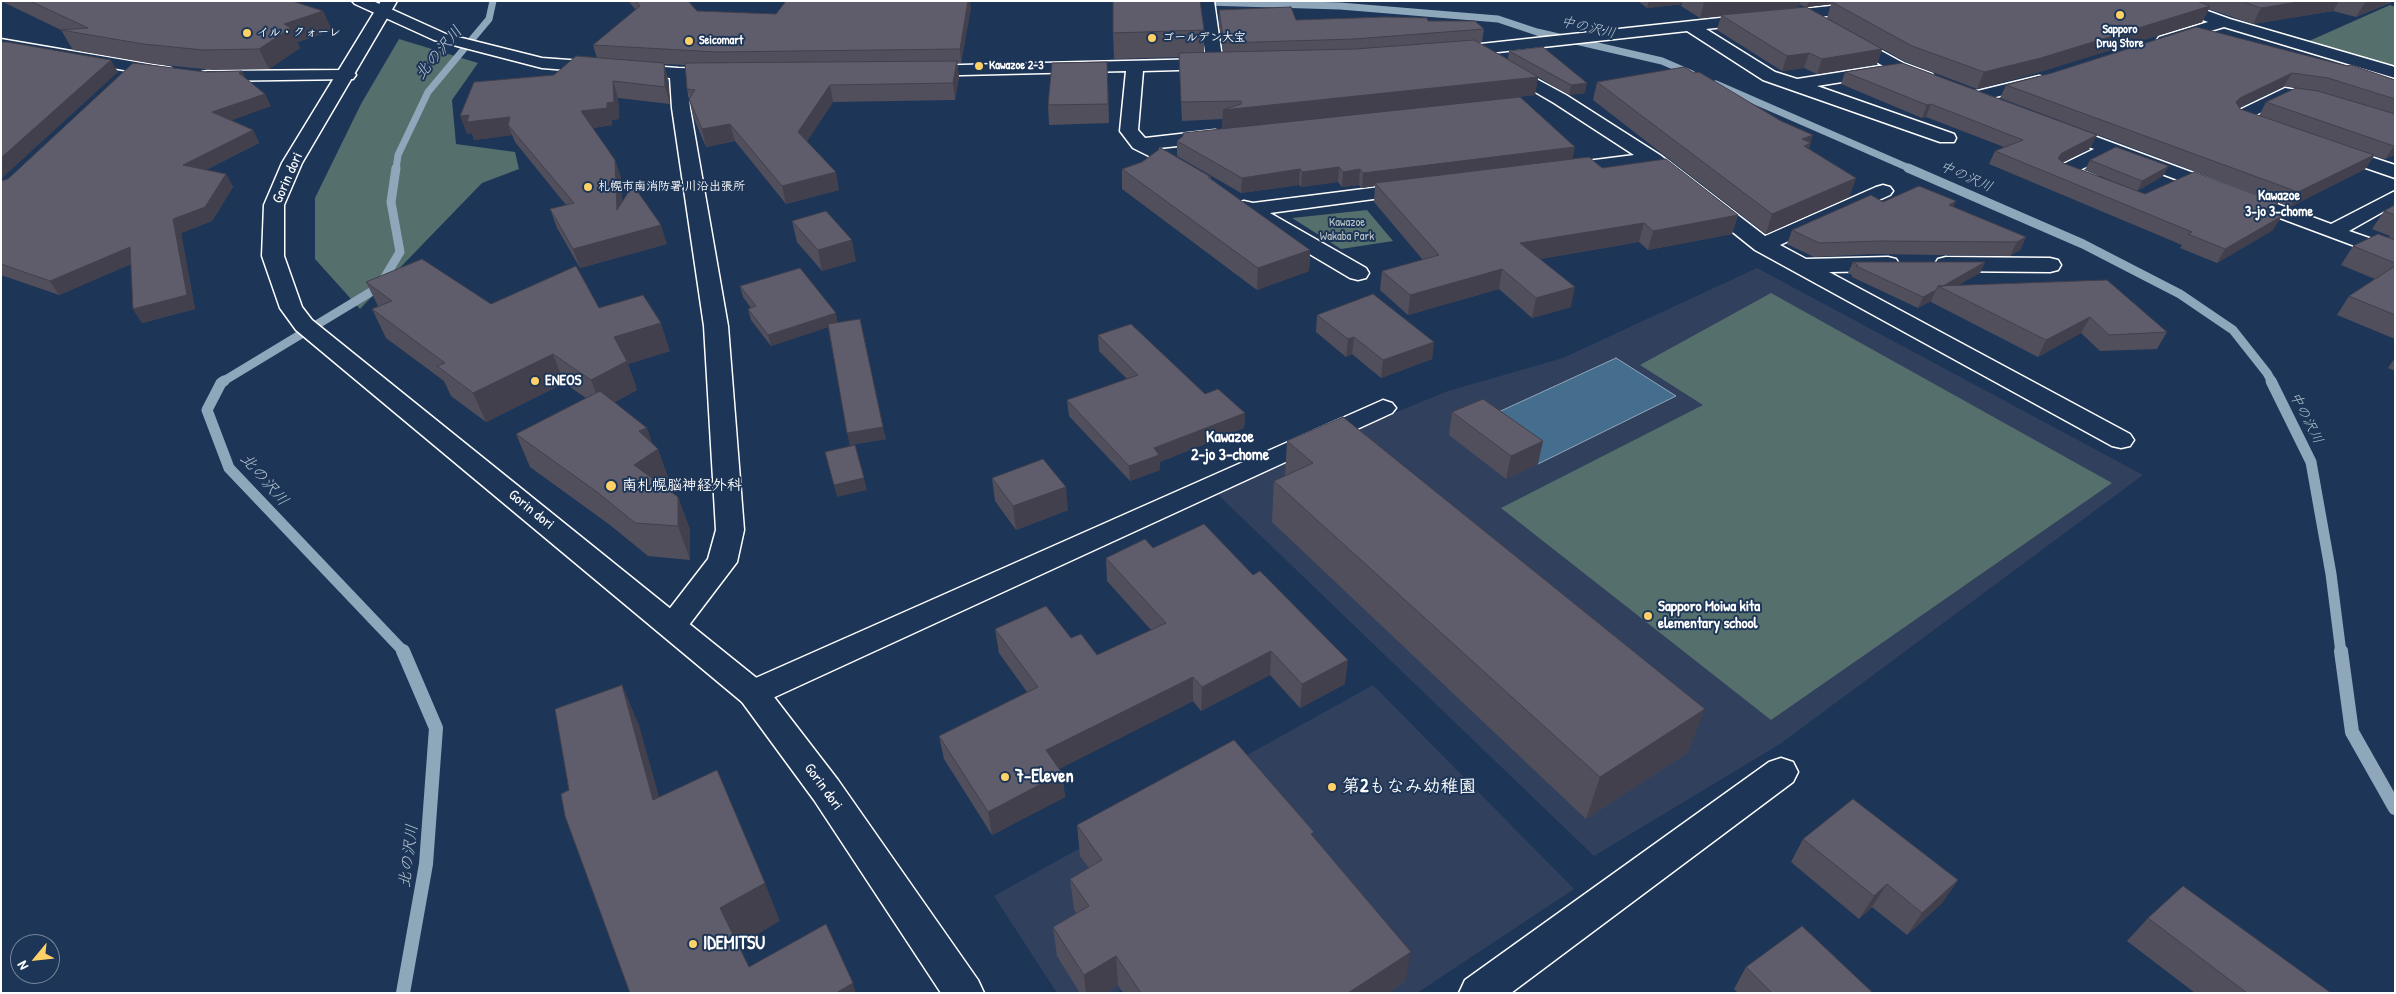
<!DOCTYPE html>
<meta charset="utf-8">
<style>
body{margin:0}
#map{position:relative;width:2396px;height:994px;overflow:hidden;background:#1d3557;font-family:"Patrick Hand",sans-serif}
canvas{display:block}
.frame{position:absolute;inset:0;border:2px solid #fff;pointer-events:none}
.north{position:absolute;left:10px;top:934px;width:50px;height:50px;box-sizing:border-box;background:#1d3557;border:1px solid #77869a;border-radius:50%;rotate:242deg;font-size:14px;font-weight:700;line-height:20px;text-align:center;color:#fff}
.north::after{content:'';display:block;margin:auto;width:18px;height:22px;background:#ffd166;clip-path:polygon(50% 0,100% 100%,50% 72%,0 100%)}
</style>
<div id="map">
<canvas width="2396" height="994"></canvas>
<div class="frame"></div>
<div class="north">N</div>
</div>
<script>
const c = document.querySelector('canvas').getContext('2d');
c.lineJoin = 'round';
function fill(path, color) { c.fillStyle = color; c.fill(path, 'evenodd'); }
const poly = rows => new Path2D(rows.map(r => 'M' + r).join(''));
function trace(path, color, width, dash) { c.strokeStyle = color; c.lineWidth = width; c.lineCap = dash ? 'butt' : 'round'; c.setLineDash(dash || []); c.stroke(path); }
function drawText(font, color, halo, rows, align = 'center') {
  c.font = font + ' "Patrick Hand","Klee One",sans-serif'; c.lineWidth = 4; c.setLineDash([]); c.textBaseline = 'middle'; c.strokeStyle = halo; c.fillStyle = color; for (const [text, x, y, turn = 0] of rows) {
    c.save(); c.translate(x, y); c.rotate((+turn || 0) * Math.PI / 180); c.textAlign = isNaN(turn) ? turn : align; if (halo) c.strokeText(text, 0, 0); c.fillText(text, 0, 0); c.restore();
  }
}
const built = poly([
 [1757,268,2143,475,1780,744,1594,856,1211,488,1448,391,1563,358],
 [1373,685,1574,889,1417,993,1258,993,1214,933,1117,993,1057,993,994,896]
]);
const green = poly([
 [2390,5,2395,7,2395,67,2309,41],
 [399,39,478,63,452,100,456,144,515,152,519,169,482,183,360,309,315,259,315,198,361,104],
 [1367,210,1393,241,1341,249,1292,218],
 [1771,293,2112,483,1771,720,1501,508,1703,405,1640,365]
]);
const water = poly([
 [1616,358,1676,396,1538,464,1479,421,1616,358]
]);
const streamFar3 = poly([
 [1172,1,1340,6,1498,19,1537,32,1662,61,1692,74],
 [1716,84,1911,169],
 [396,169,398,155,428,92,489,19,493,1]
]);
const streamFar2 = poly([
 [1908,168,2083,244,2180,294,2233,330,2267,373,2272,382],
 [222,382,379,287,400,252,391,202,396,168]
]);
const streamFar1 = poly([
 [224,381,221,383,207,410,229,468,405,653],
 [2271,381,2311,462,2331,574,2341,653]
]);
const stream = poly([
 [2341,651,2352,732,2395,808],
 [403,993,426,864,436,728,403,651]
]);
const minor = poly([
 [352,1,373,1,446,34,542,58,678,68,723,69,729,70,732,74,729,78,723,79,687,78,690,108,728,326,744,530,737,562,683,633,672,636,661,633,657,625,708,559,716,530,704,326,672,108,670,78,542,68,434,40,355,4,352,1],
 [1198,1,1214,1,1223,64,1221,68,1215,69,1143,71,1138,130,1145,138,1215,130,1222,132,1224,136,1222,140,1215,142,1159,148,1163,152,1160,156,1153,158,1133,148,1120,131,1126,71,921,76,915,75,912,71,915,67,921,66,1206,59,1198,1],
 [1876,1,1929,1,1921,6,1706,29,1775,72,1797,79,1880,66,1885,67,1840,41,1838,38,1840,35,1852,35,1905,64,1932,74,1935,78,1932,82,1926,83,1886,68,1889,71,1886,75,1817,86,1954,134,1956,138,1954,142,1940,142,1763,80,1687,31,1453,57,1447,56,1445,52,1447,48,1453,47,1876,1],
 [2156,1,2180,1,2230,19,2395,67,2395,78,2224,27,2171,43,2159,43,2157,40,2159,37,2208,22,2159,4,2156,1],
 [1,39,165,67,171,68,174,72,171,76,165,77,1,49,1,39],
 [1505,62,1566,95,1660,155,1765,236,1876,187,1883,185,1890,187,1893,191,1890,195,1780,245,1806,259,1888,257,1896,259,1899,264,1896,269,1888,271,1829,272,2130,434,2134,440,2130,446,2121,448,2112,446,1755,250,1649,165,1563,176,1556,174,1553,170,1556,166,1563,164,1634,155,1554,103,1499,71,1496,67,1499,63,1505,62],
 [347,70,353,71,356,75,353,79,208,81,202,80,199,76,202,72,208,71,347,70],
 [2039,76,2045,77,2048,81,2045,85,1975,102,1969,101,1966,97,1969,93,2039,76],
 [2285,88,2327,95,2330,99,2327,103,2321,104,2288,99,2254,116,2271,122,2273,126,2271,130,2264,132,2233,121,2230,117,2233,113,2285,88],
 [2059,123,2331,224,2395,191,2395,205,2349,231,2395,247,2395,261,2111,155,2080,170,2097,177,2100,181,2097,185,2090,187,2083,185,2057,175,2054,171,2057,167,2094,149,2052,133,2050,129,2052,125,2059,123],
 [2335,145,2395,165,2395,178,2328,155,2325,151,2328,147,2335,145],
 [1411,183,1418,185,1421,189,1418,193,1270,213,1366,268,1369,273,1366,278,1358,280,1350,278,1242,214,1234,207,1237,203,1244,201,1253,203,1411,183],
 [1946,257,2050,258,2058,260,2061,265,2058,270,2050,272,1946,271,1938,269,1935,264,1938,259,1946,257],
 [1383,400,1392,403,1396,408,1392,413,764,702,753,705,742,702,737,693,742,684,1383,400],
 [1781,758,1793,762,1798,772,1793,782,1511,993,1459,993,1465,980,1769,762,1781,758]
]);
const major = poly([
 [381,1,397,1,302,163,284,205,284,256,302,307,312,320,764,684,838,780,978,980,984,993,941,993,814,800,742,702,296,330,280,308,262,256,264,205,282,163,381,1]
]);
const wall = poly([
 [1,1,292,1,323,11,332,31,297,42,300,48,269,69,213,70,154,64,73,50,61,30],
 [628,1,688,1,697,11,776,14,971,7,961,63,957,63,959,77,955,100,833,102,807,141,839,190,786,204,735,141,706,147,693,116,689,99,689,98,687,89,685,65,664,64,668,80,670,104,618,98,619,119,612,120,612,125,593,128,615,160,621,178,622,202,667,244,580,268,557,228,550,209,566,205,515,142,512,135,474,140,472,133,467,134,554,75,597,58,593,45,636,10],
 [1638,1,2395,1,2395,2,2392,2,2356,17,2333,11,2253,24,2209,9,2202,22,2033,74,1977,89,1906,62,1827,18,1831,4,1807,7,1882,49,1877,64,1817,74,1804,68,1782,71,1717,30,1721,16,1700,18,1681,6,1682,4,1647,8],
 [1800,5,1806,7,1794,8],
 [1219,10,1296,20,1428,21,1484,29,1482,42,1479,43,1508,59,1509,51,1585,93,1569,95,1538,77,1535,95,1222,128,1223,119,1182,121,1179,57,1114,59,1113,33,1204,30,1204,53,1223,52,1219,22],
 [2347,66,2395,80,2395,155,2385,159,2374,156,2365,169,2290,207,2000,98,2006,85],
 [2284,86,2296,88,2266,102,2259,116,2240,109,2239,108],
 [242,71,245,78,271,106,231,120,253,130,259,143,206,170,226,174,233,187,212,221,181,233,195,309,142,323,133,309,131,264,59,295,1,275,1,181,8,179,206,72],
 [1845,72,2097,135,2090,148,2062,163,2063,163,2145,194,2272,212,2273,230,2217,263,2180,248,2182,245,1989,164,1995,151,2004,147,1926,117,1922,118,1841,84],
 [1108,81,1109,123,1049,125,1048,105],
 [1597,82,1810,143,1809,149,1856,178,1849,197,1766,234,1593,100],
 [1177,141,1572,159,1738,215,1732,234,1648,250,1639,242,1540,259,1571,307,1532,318,1499,289,1408,315,1380,290,1382,271,1423,260,1374,202,1375,186,1362,188,1359,185,1342,187,1338,182,1301,187,1299,185,1241,193,1177,156],
 [2090,160,2163,176,2137,191,2085,170],
 [1122,169,1211,177,1211,179,1310,250,1309,271,1257,290,1122,189],
 [1956,201,1953,207,2026,237,2020,250,2010,256,1874,254,1814,257,1787,244,1792,230,1883,202],
 [2395,205,2395,339,2337,315,2349,296,2375,279,2341,265,2353,246,2389,238,2390,236,2372,229,2384,211],
 [792,221,856,261,822,271,797,242],
 [1853,262,1985,262,1980,273,1958,285,2167,332,2157,349,2100,351,2081,333,2038,357,1931,302,1931,301,1918,308,1852,277,1852,275,1848,273],
 [366,282,491,304,599,308,670,351,628,364,637,390,615,402,652,443,670,482,663,486,678,497,690,530,690,560,648,556,610,525,530,467,516,434,586,398,564,383,486,422,451,396,444,381,386,338,372,309,378,306],
 [740,286,838,322,886,439,850,445,828,327,771,346,751,320,748,309,751,308,743,297],
 [1317,315,1434,342,1432,359,1381,378,1352,354,1346,357,1316,332],
 [1098,335,1205,394,1245,413,1244,428,1160,462,1160,470,1130,481,1069,416,1067,400,1127,379,1099,351],
 [2395,358,2395,371,2388,368],
 [1452,412,1538,464,1506,479,1449,435],
 [1287,441,1688,752,1586,819,1272,522,1274,481,1285,476],
 [992,478,1068,510,1016,530,995,501],
 [1153,548,1345,684,1300,708,1270,675,1201,711,1193,701,1059,769,1062,773,1065,797,992,835,944,759,939,736,1027,692,999,653,995,629,1071,638,1097,655,1151,630,1107,581,1106,558],
 [1077,825,1314,837,1405,981,1388,993,1123,993,1118,985,1106,993,1080,993,1057,956,1053,927,1076,913,1074,909,1070,879,1089,868,1080,856],
 [1803,839,1958,880,1942,903,1907,935,1872,907,1859,919,1791,862],
 [2148,918,2331,993,2195,993,2127,941],
 [1746,967,1873,993,1738,993,1734,989]
]);
const shadedWall = poly([
 [968,1,970,1,971,7,961,63,960,49],
 [1649,1,1682,1,1682,4,1647,8],
 [1717,1,1801,1,1800,5,1794,8,1721,15,1721,16,1700,18,1704,3],
 [1809,1,1858,1,1832,2,1831,4,1807,7],
 [2304,1,2339,1,2333,11,2253,24,2261,8],
 [2366,1,2392,1,2356,17],
 [2210,6,2202,22,2033,74,1977,89,1984,72],
 [323,11,332,31,297,42,300,48,269,69,259,49,284,24],
 [1882,49,1877,64,1817,74,1822,59],
 [1809,53,1804,68,1782,71,1787,56],
 [111,60,118,72,1,179,1,158],
 [957,61,959,77,955,100,953,83],
 [664,63,668,80,670,104,665,87],
 [242,71,248,83,239,73],
 [2292,73,2284,86,2232,111,2236,102,2240,98],
 [1538,77,1535,95,1222,128,1223,110],
 [613,81,618,98,619,119,612,120,612,125,587,129,581,111,607,103],
 [1587,83,1585,93,1569,95,1571,85],
 [830,85,833,102,802,149,798,132],
 [265,94,271,106,219,125,212,112],
 [1931,104,1926,117,1922,118,1927,105],
 [469,115,510,117,508,125,512,135,474,140,472,133,467,134,460,116],
 [730,124,735,141,706,147,702,129],
 [253,130,259,143,190,178,183,165],
 [1813,135,1810,144,1811,143,1805,162,1802,139],
 [2097,135,2090,148,2056,166,2058,158,2062,153],
 [2395,145,2395,155,2385,159,2394,146],
 [1575,147,1572,162,1375,183,1375,186,1362,188,1363,173],
 [2374,155,2365,169,2290,207,2298,192],
 [615,160,621,178,623,229,617,210],
 [2169,166,2163,176,2137,191,2142,181],
 [1339,167,1338,182,1301,187,1302,172],
 [1300,169,1299,185,1241,193,1242,178],
 [1360,169,1359,185,1342,187,1343,172],
 [836,172,839,190,786,204,782,186],
 [226,174,233,187,212,221,181,233,195,309,142,323,133,309,173,219],
 [1856,178,1849,197,1766,234,1772,214],
 [1956,201,1950,214,1949,205],
 [2278,203,2270,216,2265,209],
 [1738,215,1732,234,1648,250,1653,231],
 [2282,216,2273,230,2217,263,2225,249],
 [1644,223,1639,242,1517,263,1520,243],
 [661,225,667,244,580,268,573,249],
 [2026,237,2020,250,2010,256,2017,242],
 [852,240,856,261,822,271,818,250],
 [130,247,138,261,59,295,50,281],
 [1310,250,1309,271,1257,290,1258,268],
 [1985,262,1980,273,1948,291,1940,287],
 [1502,269,1499,289,1408,315,1410,295],
 [1575,287,1571,307,1532,318,1536,298],
 [1936,290,1931,301,1918,308,1923,297],
 [836,313,838,324,771,346,768,335],
 [2090,317,2081,333,2038,357,2046,340],
 [661,323,670,351,628,364,637,390,602,409,591,380,614,337],
 [1354,337,1352,354,1346,357,1348,339],
 [1434,342,1432,359,1381,378,1383,360],
 [553,354,564,383,486,422,473,393],
 [1245,413,1244,428,1160,462,1160,470,1130,481,1129,466,1154,448],
 [883,427,886,439,850,445,847,433],
 [647,428,655,451,658,449,670,482,647,498,634,465,639,431],
 [1543,441,1538,464,1506,479,1511,456],
 [864,478,867,490,837,497,834,485],
 [1066,487,1068,510,1016,530,1013,506],
 [678,497,690,530,690,560,678,526],
 [1271,651,1270,675,1201,711,1202,687],
 [1348,660,1345,684,1300,708,1302,684],
 [1193,677,1193,701,1049,774,1046,750],
 [622,685,639,725,671,839,653,800],
 [1705,709,1688,752,1586,819,1600,777],
 [1062,773,1065,797,992,835,988,812],
 [1958,880,1942,903,1907,935,1922,913],
 [765,883,780,921,736,947,720,908],
 [1887,884,1872,907,1859,919,1874,896],
 [1411,952,1405,981,1388,993,1348,993],
 [1116,956,1118,985,1106,993,1086,993,1084,975],
 [853,983,856,993,836,993]
]);
const building = poly([
 [30,1,292,1,323,11,284,24,291,28,259,49,203,50,143,44,61,30,88,28,30,1],
 [636,1,688,1,697,11,776,14,786,1,968,1,960,49,717,52,593,45,640,6,636,1],
 [1113,1,1200,1,1204,30,1113,33,1113,1],
 [1702,1,1717,1,1704,3,1702,1],
 [1843,1,2197,1,2210,6,2041,58,1984,72,1912,46,1832,2,1843,1],
 [2241,1,2304,1,2261,8,2241,1],
 [1291,7,1296,20,1385,17,1427,18,1428,21,1475,21,1484,29,1354,39,1224,43,1219,10,1291,7],
 [1806,7,1882,49,1822,59,1809,53,1787,56,1721,15,1806,7],
 [2196,27,2347,66,2351,65,2395,80,2395,99,2328,78,2292,73,2240,98,2236,102,2240,109,2374,155,2298,192,2006,85,2052,73,2196,27],
 [1474,40,1538,77,1223,110,1241,104,1241,101,1181,102,1179,53,1355,49,1474,40],
 [1,42,7,42,111,60,1,158,1,42],
 [1543,47,1587,83,1571,85,1509,51,1543,47],
 [576,56,664,63,665,87,613,81,614,102,607,103,607,108,581,111,615,160,617,210,633,185,661,225,573,249,550,209,574,203,508,125,510,117,467,122,469,115,460,116,474,82,554,75,576,56],
 [957,61,953,83,830,85,798,132,836,172,782,186,730,124,702,129,689,99,695,90,687,89,685,63,957,61],
 [1107,62,1108,104,1048,105,1052,63,1107,62],
 [133,63,206,72,242,71,239,73,265,94,212,112,253,130,183,165,226,174,205,207,173,219,187,295,133,309,130,247,50,281,1,264,1,181,8,179,133,63],
 [1902,63,2097,135,2062,153,2058,158,2063,163,2145,194,2194,172,2278,203,2265,209,2282,216,2225,249,2188,234,2192,232,1995,151,2023,140,1931,104,1927,105,1845,72,1902,63],
 [1684,67,1694,73,1699,72,1781,121,1813,135,1802,139,1811,143,1804,146,1856,178,1772,214,1597,82,1684,67],
 [2296,88,2318,91,2395,114,2395,145,2394,146,2266,102,2296,88],
 [1520,97,1575,147,1363,173,1360,169,1343,172,1339,167,1302,172,1300,169,1242,178,1177,141,1183,136,1183,133,1520,97],
 [2116,147,2169,166,2142,181,2090,160,2116,147],
 [1161,148,1211,177,1208,177,1310,250,1258,268,1122,169,1142,162,1161,148],
 [1589,157,1602,168,1666,159,1738,215,1653,231,1644,223,1520,243,1575,287,1536,298,1502,269,1410,295,1382,271,1439,255,1375,183,1589,157],
 [1919,186,1956,201,1949,205,2026,237,2017,242,1879,241,1819,243,1792,230,1871,195,1883,202,1919,186],
 [2395,205,2395,215,2384,211,2395,205],
 [826,211,852,240,818,250,792,221,826,211],
 [2378,234,2395,240,2395,263,2353,246,2378,234],
 [422,259,491,304,576,266,599,308,643,295,661,323,614,337,627,361,591,380,553,354,473,393,437,366,445,363,372,309,392,301,366,282,422,259],
 [1853,262,1985,262,1943,286,1938,286,1936,290,1923,297,1856,266,1858,265,1853,262],
 [2395,266,2395,315,2349,296,2395,266],
 [800,268,836,313,768,335,748,309,756,306,740,286,800,268],
 [2107,280,2167,332,2109,335,2090,317,2046,340,1938,286,2107,280],
 [1373,294,1434,342,1383,360,1354,337,1348,339,1317,315,1373,294],
 [860,319,883,427,847,433,828,324,860,319],
 [1131,324,1205,394,1218,389,1245,413,1154,448,1159,455,1129,466,1067,400,1138,375,1098,335,1131,324],
 [600,391,647,428,639,431,658,449,634,465,678,497,678,526,635,523,597,492,516,434,600,391],
 [1483,399,1543,441,1511,456,1452,412,1483,399],
 [1343,417,1705,709,1600,777,1274,481,1313,463,1287,441,1343,417],
 [855,445,864,478,834,485,825,452,855,445],
 [1043,459,1066,487,1013,506,992,478,1043,459],
 [1204,524,1253,575,1260,571,1348,660,1302,684,1271,651,1202,687,1193,677,1046,750,1062,773,988,812,939,736,1038,687,995,629,1046,606,1071,638,1081,634,1097,655,1166,623,1106,558,1145,539,1153,548,1204,524],
 [622,685,653,800,717,770,765,883,720,908,749,967,826,924,853,983,836,993,630,993,565,816,561,794,569,790,555,709,622,685],
 [1234,740,1314,832,1311,834,1411,952,1348,993,1141,993,1116,956,1084,975,1053,927,1089,906,1070,879,1102,860,1077,825,1234,740],
 [1853,799,1958,880,1922,913,1887,884,1874,896,1803,839,1853,799],
 [2183,886,2331,993,2247,993,2148,918,2183,886],
 [1802,926,1873,993,1772,993,1746,967,1802,926]
]);
const markers = [
 [2120,15,5,"#ffd166"],
 [247,33,5,"#ffd166"],
 [1152,38,5,"#ffd166"],
 [689,41,5,"#ffd166"],
 [979,66,5,"#ffd166"],
 [588,187,5,"#ffd166"],
 [535,381,5,"#ffd166"],
 [611,486,6,"#ffd166"],
 [1648,616,5,"#ffd166"],
 [1005,777,5,"#ffd166"],
 [1332,787,5,"#ffd166"],
 [693,944,5,"#ffd166"]
];
const farPoinames = [
 ["Sapporo",2120,30,"center"],
 ["Drug Store",2120,44,"center"],
 ["イル・クォーレ",257,33],
 ["ゴールデン大宝",1162,38],
 ["Seicomart",699,41],
 ["Kawazoe 2-3",989,66],
 ["札幌市南消防署 川沿出張所",598,187]
];
const farParknames = [
 ["Kawazoe",1347,223],
 ["Wakaba Park",1347,237]
];
const farWaternames = [
 ["中の沢川",1588,28,13],
 ["中の沢川",1966,177,24],
 ["中の沢川",2306,418,63]
];
const farNeighbourhoodnames = [
 ["Kawazoe",2279,196],
 ["3-jo 3-chome",2279,212]
];
const streetNames = [
 ["Gorin dori",288,178,-66],
 ["Gorin dori",531,510,39],
 ["Gorin dori",823,787,54]
];
const poiNames = [
 ["ENEOS",545,381],
 ["南札幌脳神経外科",622,486],
 ["Sapporo Moiwa kita",1658,607],
 ["elementary school",1658,624]
];
const waterNames = [
 ["北の沢川",439,53,-50],
 ["北の沢川",264,480,49],
 ["北の沢川",409,856,-83]
];
const neighbourhoodNames = [
 ["Kawazoe",1230,438],
 ["2-jo 3-chome",1230,456]
];
const nearPoinames = [
 ["7-Eleven",1015,777],
 ["第2もなみ幼稚園",1342,787],
 ["IDEMITSU",703,944]
];
fill(built, '#31415d');
fill(green, '#556f6c');
fill(water, '#456d8d');
trace(water, '#8fa7bb', 1);
trace(streamFar3, '#8fa7bb', 7);
trace(streamFar2, '#8fa7bb', 9);
trace(streamFar1, '#8fa7bb', 11);
trace(stream, '#8fa7bb', 14);
trace(minor, '#fff', 3);
trace(major, '#fff', 3);
fill(minor, '#1d3557');
fill(major, '#1d3557');
fill(wall, '#524f5d');
fill(shadedWall, '#42404c');
fill(building, '#5f5c6c');
trace(building, '#42404c', 1);
for (const [x, y, r, color] of markers) { const dot = new Path2D(); dot.arc(x, y, r, 0, 2 * Math.PI); c.fillStyle = color; c.fill(dot); trace(dot, '#1d3557', 2); }
drawText('bold 12px', '#fff', '#1d3557', farPoinames, 'left');
drawText('12px', '#bbc5c4', '#1d3557', farParknames);
drawText('italic 14px', '#b5c5d1', '#1d3557', farWaternames);
drawText('bold 14px', '#fff', '#1d3557', farNeighbourhoodnames);
drawText('15px', '#fff', '#1d3557', streetNames);
drawText('bold 15px', '#fff', '#1d3557', poiNames, 'left');
drawText('italic 16px', '#b5c5d1', '#1d3557', waterNames);
drawText('bold 16px', '#fff', '#1d3557', neighbourhoodNames);
drawText('bold 18px', '#fff', '#1d3557', nearPoinames, 'left');
</script>
